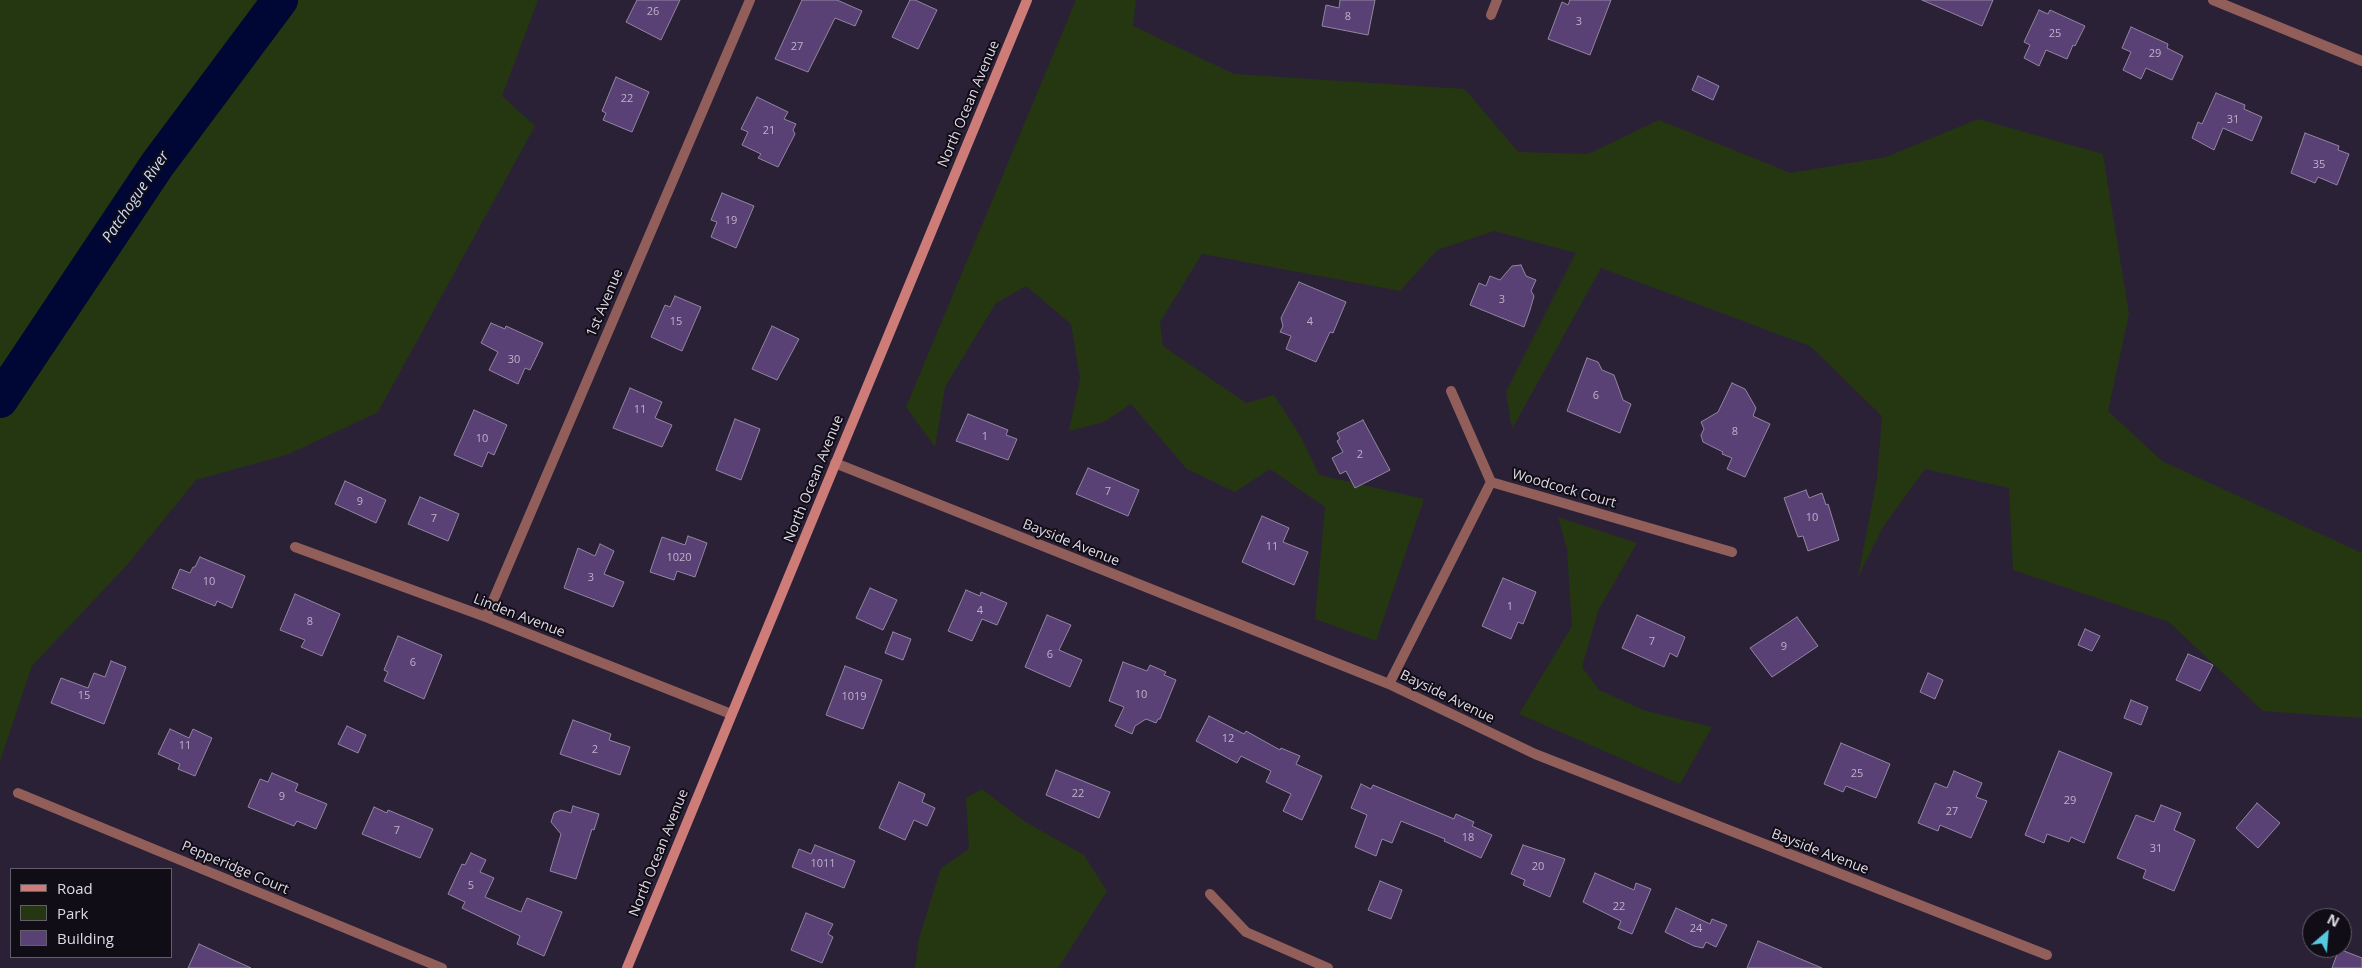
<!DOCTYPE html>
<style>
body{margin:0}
#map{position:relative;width:2362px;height:968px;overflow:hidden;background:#2b2137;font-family:"Open Sans",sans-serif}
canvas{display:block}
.legend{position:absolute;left:10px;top:868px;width:162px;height:90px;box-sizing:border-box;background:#110d16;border:1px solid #635f6a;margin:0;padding:6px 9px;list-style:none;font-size:15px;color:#dfd9e7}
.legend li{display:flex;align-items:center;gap:10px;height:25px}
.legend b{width:25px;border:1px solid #635f6a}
.north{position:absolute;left:2302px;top:908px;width:50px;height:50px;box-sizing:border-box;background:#110d16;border:1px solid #635f6a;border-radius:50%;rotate:27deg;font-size:14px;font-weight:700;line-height:20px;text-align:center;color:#dfd9e7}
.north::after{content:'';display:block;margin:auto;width:18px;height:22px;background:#56c9e0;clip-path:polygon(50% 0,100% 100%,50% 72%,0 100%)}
</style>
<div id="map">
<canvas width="2362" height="968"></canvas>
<ul class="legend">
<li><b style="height:6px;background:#cd7c77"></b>Road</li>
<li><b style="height:14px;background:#243710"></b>Park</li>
<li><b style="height:14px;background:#594075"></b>Building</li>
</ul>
<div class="north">N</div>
</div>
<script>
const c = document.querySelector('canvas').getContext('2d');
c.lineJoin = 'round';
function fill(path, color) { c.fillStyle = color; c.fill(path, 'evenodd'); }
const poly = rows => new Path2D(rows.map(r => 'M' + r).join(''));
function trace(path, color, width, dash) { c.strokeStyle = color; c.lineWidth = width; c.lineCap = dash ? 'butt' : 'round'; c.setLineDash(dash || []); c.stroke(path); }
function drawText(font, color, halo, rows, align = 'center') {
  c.font = font + ' "Open Sans",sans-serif'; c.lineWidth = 4; c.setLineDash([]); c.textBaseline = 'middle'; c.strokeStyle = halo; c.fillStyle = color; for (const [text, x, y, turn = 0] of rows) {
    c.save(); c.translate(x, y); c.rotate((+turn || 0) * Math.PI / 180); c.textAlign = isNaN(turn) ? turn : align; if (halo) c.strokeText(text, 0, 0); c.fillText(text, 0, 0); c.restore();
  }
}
const green = poly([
 [0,0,538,0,502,96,535,126,378,412,289,454,196,480,126,566,32,666,0,761],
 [1076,0,1136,0,1133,26,1234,74,1465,89,1518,152,1588,154,1659,120,1791,173,1886,157,1978,119,2103,154,2129,314,2108,411,2162,461,2362,553,2362,718,2263,711,2169,622,2013,570,2009,488,1925,469,1883,527,1858,577,1877,478,1882,416,1810,346,1601,268,1512,429,1506,392,1576,253,1494,231,1437,250,1400,291,1202,254,1160,322,1163,346,1246,403,1274,395,1301,437,1319,475,1424,499,1376,641,1315,619,1325,507,1270,469,1235,492,1187,469,1131,404,1104,422,1069,431,1080,378,1071,324,1026,286,996,303,945,387,935,447,906,407],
 [1558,517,1637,543,1598,611,1582,667,1599,690,1646,711,1712,727,1680,784,1519,714,1572,626,1567,549],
 [982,789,1024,821,1084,855,1107,891,1058,968,915,968,919,938,941,868,969,849,966,798]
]);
const river = poly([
 [0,400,157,165,280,0]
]);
const building = poly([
 [637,0,680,0,661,40,626,22,637,0],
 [802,0,837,0,862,11,855,26,835,18,808,72,775,59,802,0],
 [910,0,915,0,937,10,918,49,892,37,910,0],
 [1340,0,1375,0,1368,35,1322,26,1326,5,1339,8,1340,0],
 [1570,0,1611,0,1590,55,1548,39,1562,2,1568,5,1570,0],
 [1922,0,1993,0,1982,26,1922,0],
 [2039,10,2048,14,2050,10,2085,26,2075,46,2073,45,2067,59,2046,50,2039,66,2024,58,2030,45,2024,42,2039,10],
 [2131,27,2168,44,2167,48,2183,56,2172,80,2146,68,2141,79,2123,70,2131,52,2122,48,2131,27],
 [1698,76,1719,86,1713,100,1692,90,1698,76],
 [616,77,649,92,632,132,603,120,606,113,602,111,616,77],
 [2216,93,2245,105,2244,109,2262,117,2252,141,2223,128,2214,150,2192,138,2198,122,2202,124,2216,93],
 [757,97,788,112,784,119,796,124,793,130,795,134,778,167,758,158,761,154,742,145,748,132,741,129,757,97],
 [2305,133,2339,146,2338,150,2349,154,2337,185,2318,177,2315,183,2291,173,2305,133],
 [722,193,754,206,736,248,711,237,717,222,711,220,722,193],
 [1521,265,1526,276,1536,280,1531,291,1534,296,1530,310,1524,327,1470,305,1479,283,1486,286,1490,276,1500,280,1512,266,1521,265],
 [1299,282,1346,302,1333,333,1330,332,1316,362,1286,349,1291,336,1280,332,1283,326,1281,318,1299,282],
 [675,296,701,307,682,351,651,337,665,305,670,307,675,296],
 [491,323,505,329,506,326,543,343,530,370,525,368,518,384,489,370,498,352,481,343,491,323],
 [772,326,799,339,777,380,752,369,772,326],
 [1587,358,1598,362,1602,370,1614,375,1623,400,1631,404,1620,433,1567,411,1587,358],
 [1732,383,1745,389,1756,408,1753,416,1770,424,1745,477,1727,469,1732,458,1722,454,1723,452,1703,442,1701,435,1704,429,1701,422,1718,412,1732,383],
 [630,388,662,402,655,418,672,425,662,447,613,428,630,388],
 [474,410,507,425,494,455,488,452,482,467,454,455,474,410],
 [968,414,1008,430,1006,435,1017,439,1008,460,956,441,968,414],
 [735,419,760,429,741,480,716,470,735,419],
 [1363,420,1390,470,1355,488,1346,471,1340,474,1332,458,1343,452,1337,441,1340,439,1337,433,1363,420],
 [1088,468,1139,490,1128,516,1076,494,1088,468],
 [345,481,386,500,376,523,335,504,345,481],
 [1806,490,1809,498,1822,493,1826,505,1828,504,1839,540,1808,551,1803,536,1798,537,1784,498,1806,490],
 [420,497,459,514,448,541,408,524,420,497],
 [1262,516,1289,528,1283,542,1308,552,1294,585,1242,562,1262,516],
 [688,536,707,543,695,577,677,571,674,580,650,572,662,537,685,545,688,536],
 [600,544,614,551,604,574,624,582,613,607,564,588,578,548,595,556,600,544],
 [200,557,245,576,232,608,217,601,215,606,172,588,180,569,190,573,193,567,195,567,200,557],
 [1503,578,1536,592,1523,624,1518,622,1511,639,1482,626,1503,578],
 [870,588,897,600,883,630,856,618,870,588],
 [966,590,980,596,981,592,1007,603,997,625,982,619,972,641,948,631,966,590],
 [295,594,340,614,322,656,301,647,305,640,280,630,295,594],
 [1047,615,1071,625,1059,650,1082,660,1070,687,1025,667,1047,615],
 [1637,615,1685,637,1677,657,1670,653,1664,667,1622,648,1637,615],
 [1797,617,1818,646,1772,677,1750,648,1797,617],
 [2085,629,2100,636,2092,651,2078,645,2085,629],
 [893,632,911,639,903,660,885,653,893,632],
 [398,636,442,655,424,699,384,681,388,672,384,670,398,636],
 [2188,654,2213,665,2200,691,2176,680,2188,654],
 [111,661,126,667,104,724,51,703,61,678,88,688,94,673,105,677,111,661],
 [1123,662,1147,671,1150,665,1166,672,1164,675,1176,680,1160,719,1158,719,1156,723,1146,719,1135,726,1132,734,1115,726,1124,707,1109,701,1123,662],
 [845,666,882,680,863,729,826,715,845,666],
 [1928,673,1943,680,1935,699,1920,692,1928,673],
 [2131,700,2148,707,2141,725,2124,718,2131,700],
 [1209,716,1244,734,1246,731,1280,750,1281,748,1300,756,1296,764,1322,776,1302,820,1283,811,1291,794,1266,782,1271,771,1241,756,1237,763,1196,741,1209,716],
 [573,720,611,734,609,740,630,747,620,775,560,754,573,720],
 [347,726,366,735,358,753,338,744,347,726],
 [170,729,189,738,193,729,212,738,195,776,178,769,180,764,158,754,170,729],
 [1841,743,1890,764,1876,798,1846,786,1843,792,1824,784,1841,743],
 [2059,751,2112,773,2084,843,2071,837,2069,842,2047,834,2044,843,2025,835,2059,751],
 [1056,770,1110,792,1099,818,1046,795,1056,770],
 [1954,771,1982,783,1976,797,1987,801,1971,838,1940,825,1938,831,1918,823,1935,783,1947,788,1954,771],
 [272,773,298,784,295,791,327,804,316,829,297,821,294,826,248,807,260,779,268,782,272,773],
 [899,782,925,794,922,802,935,808,927,826,914,820,905,840,879,828,899,782],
 [1361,784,1371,789,1373,785,1454,819,1456,814,1474,822,1472,826,1492,835,1481,858,1444,841,1445,839,1401,821,1392,843,1382,839,1376,856,1355,847,1367,815,1351,808,1361,784],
 [2257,803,2280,823,2258,848,2236,828,2257,803],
 [2161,805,2181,813,2174,830,2195,840,2174,891,2143,878,2146,870,2117,858,2136,815,2154,822,2161,805],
 [573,806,599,814,594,830,592,829,576,879,550,871,561,834,551,822,554,813,561,810,571,813,573,806],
 [374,807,387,813,388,810,433,829,420,858,362,834,374,807],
 [815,845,855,861,844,888,792,867,799,849,811,854,815,845],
 [1523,845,1565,859,1550,897,1523,885,1525,880,1511,874,1523,845],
 [471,853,486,860,480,872,494,878,485,897,521,912,527,898,562,912,544,956,517,944,520,936,462,908,465,902,448,894,462,864,465,865,471,853],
 [1595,873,1634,890,1636,883,1651,889,1632,934,1618,928,1621,921,1583,902,1595,873],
 [1380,881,1402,890,1391,919,1368,910,1380,881],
 [1676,908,1710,924,1712,919,1727,925,1716,947,1706,942,1703,948,1694,946,1665,932,1676,908],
 [806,913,833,924,828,934,833,937,822,963,791,950,806,913],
 [1758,941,1822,968,1747,968,1758,941],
 [199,944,251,968,188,968,199,944],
 [2339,949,2362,958,2362,968,2332,968,2339,949]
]);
const minor = poly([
 [2213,0,2362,61],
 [1491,15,1497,0],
 [1451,391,1491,482],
 [835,463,1389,684,1535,754,2047,955],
 [1491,482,1732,552],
 [295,547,486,617,731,714],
 [486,617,750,0],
 [1389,684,1491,482],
 [18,793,442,968],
 [1210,894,1246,932,1328,968]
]);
const secondary = poly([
 [627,968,1027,0]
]);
const numberNames = [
 ["26",653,12],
 ["8",1348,17],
 ["3",1579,22],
 ["25",2055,34],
 ["27",797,47],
 ["29",2155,54],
 ["22",627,99],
 ["31",2233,120],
 ["21",769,131],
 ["35",2319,165],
 ["19",731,221],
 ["3",1502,300],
 ["15",676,322],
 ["4",1310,322],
 ["30",514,360],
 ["6",1596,396],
 ["11",640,410],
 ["8",1735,432],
 ["1",985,437],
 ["10",482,439],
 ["2",1360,455],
 ["7",1108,492],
 ["9",360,502],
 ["10",1812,518],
 ["7",434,519],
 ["11",1272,547],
 ["1020",679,558],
 ["3",591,578],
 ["10",209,582],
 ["1",1510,607],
 ["4",980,611],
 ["8",310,622],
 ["7",1652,642],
 ["9",1784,647],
 ["6",1050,655],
 ["6",413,663],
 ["10",1141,695],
 ["15",84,696],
 ["1019",854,697],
 ["12",1228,739],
 ["11",185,746],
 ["2",595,750],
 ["25",1857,774],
 ["22",1078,794],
 ["9",282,797],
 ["29",2070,801],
 ["27",1952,812],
 ["7",397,831],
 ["18",1468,838],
 ["31",2156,849],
 ["1011",823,864],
 ["20",1538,867],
 ["5",471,886],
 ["22",1619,907],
 ["24",1696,929]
];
const streetNames = [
 ["North Ocean Avenue",969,104,-67],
 ["1st Avenue",605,303,-67],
 ["North Ocean Avenue",814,479,-68],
 ["Woodcock Court",1564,489,16],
 ["Bayside Avenue",1071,543,22],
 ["Linden Avenue",519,616,21],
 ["Bayside Avenue",1447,697,26],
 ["Bayside Avenue",1820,852,21],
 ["North Ocean Avenue",659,853,-68],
 ["Pepperidge Court",235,868,23]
];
const waterNames = [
 ["Patchogue River",136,197,-56]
];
fill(green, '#243710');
trace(river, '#000734', 36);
fill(building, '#594075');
trace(building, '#9286a1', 1);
trace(minor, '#915e5a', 10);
trace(secondary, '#cd7c77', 10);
drawText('11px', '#beb3ca', null, numberNames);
drawText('14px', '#dfd9e7', '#110d16', streetNames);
drawText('italic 15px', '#ccddfd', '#110d16', waterNames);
</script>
